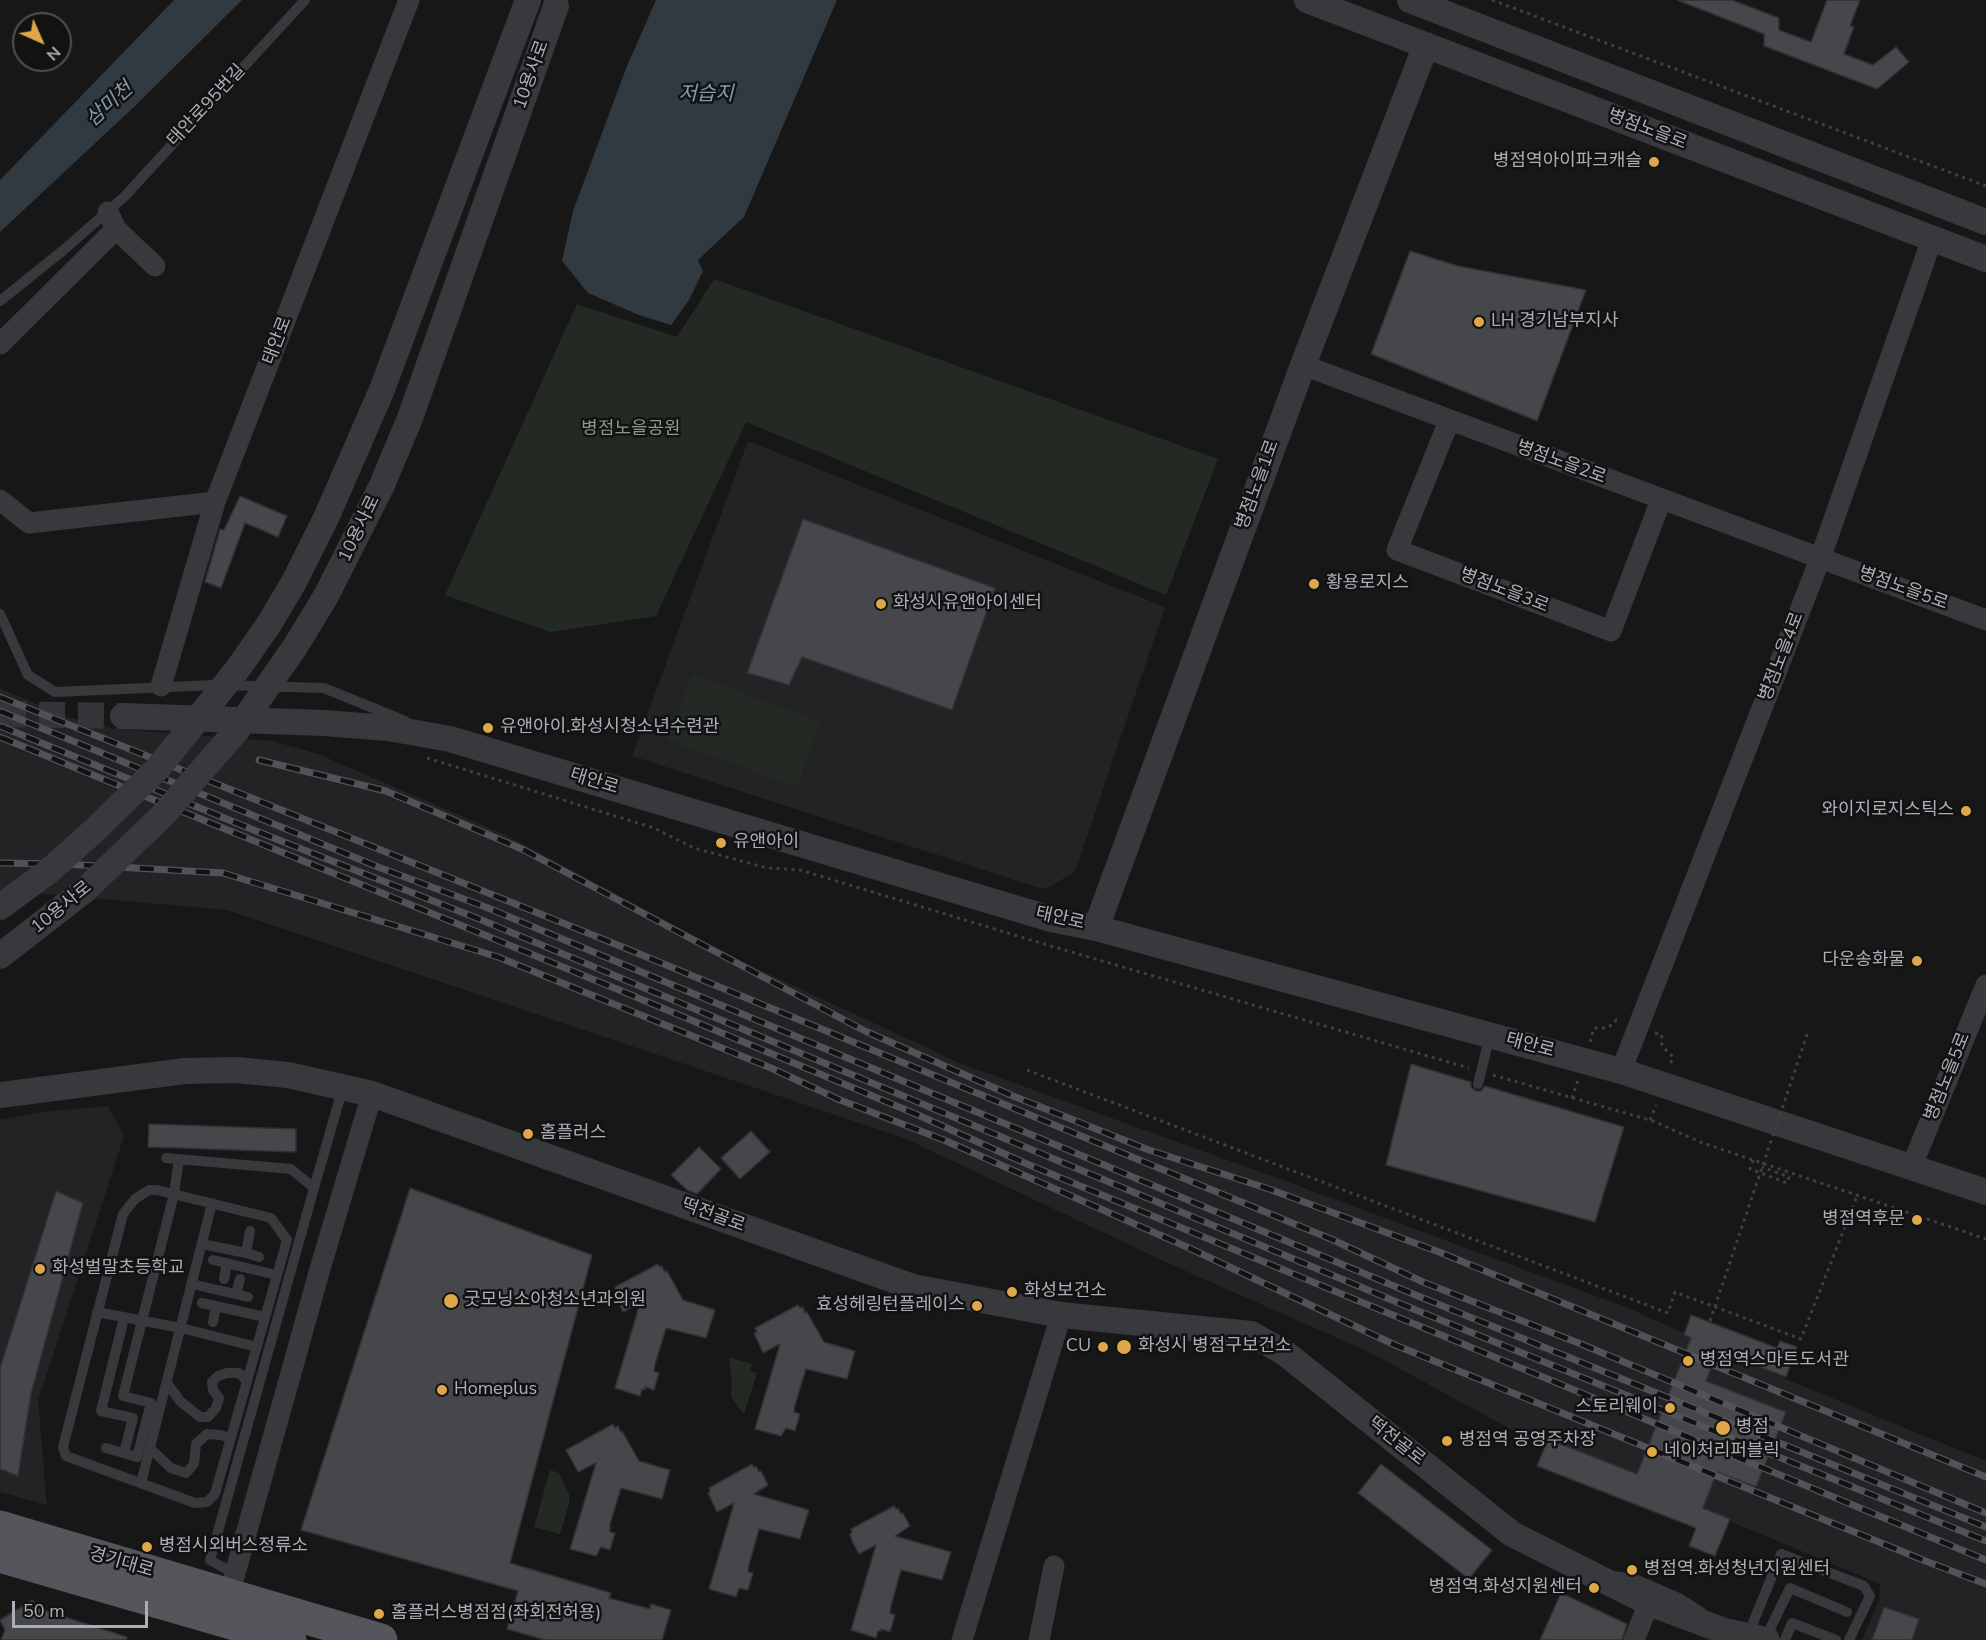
<!DOCTYPE html>
<meta charset="utf-8">
<style>
body{margin:0}
#map{position:relative;width:1986px;height:1640px;overflow:hidden;background:#171718;font-family:"Nunito Sans",sans-serif}
canvas{display:block}
.north{position:absolute;left:12px;top:12px;width:60px;height:60px;box-sizing:border-box;background:#121213;border:2px solid #4f5155;border-radius:50%;rotate:135deg;font-size:16px;font-weight:700;line-height:24px;text-align:center;color:#aaafb7}
.north::after{content:'';display:block;margin:auto;width:21px;height:27px;background:#dda74a;clip-path:polygon(50% 0,100% 100%,50% 72%,0 100%)}
.scale{position:absolute;left:12px;top:1601px;width:136px;height:27px;box-sizing:border-box;border:3px solid #aaafb7;border-top:0;padding-left:8px;font-size:18px;line-height:21px;white-space:nowrap;color:#aaafb7;-webkit-text-stroke:4px #121213;paint-order:stroke}
</style>
<div id="map">
<canvas width="1986" height="1640"></canvas>
<div class="north">N</div>
<div class="scale">50 m</div>
</div>
<script>
const c = document.querySelector('canvas').getContext('2d');
c.lineJoin = 'round';
function fill(path, color) { c.fillStyle = color; c.fill(path, 'evenodd'); }
const poly = rows => new Path2D(rows.map(r => 'M' + r).join(''));
function trace(path, color, width, dash) { c.strokeStyle = color; c.lineWidth = width; c.lineCap = dash ? 'butt' : 'round'; c.setLineDash(dash || []); c.stroke(path); }
function drawText(font, color, halo, rows, align = 'center') {
  c.font = font + ' "Nunito Sans","Noto Sans KR",sans-serif'; c.lineWidth = 5; c.setLineDash([]); c.textBaseline = 'middle'; c.strokeStyle = halo; c.fillStyle = color; for (const [text, x, y, turn = 0] of rows) {
    c.save(); c.translate(x, y); c.rotate((+turn || 0) * Math.PI / 180); c.textAlign = isNaN(turn) ? turn : align; if (halo) c.strokeText(text, 0, 0); c.fillText(text, 0, 0); c.restore();
  }
}
const built = poly([
 [748,441,1165,607,1075,872,1047,888,1039,888,632,756],
 [0,688,63,716,115,729,273,741,318,754,508,836,749,965,962,1064,1280,1179,1628,1308,1795,1383,1986,1461,1986,1640,1862,1640,1880,1598,1880,1584,1512,1430,1369,1352,1172,1265,904,1138,227,910,0,890],
 [108,1106,124,1136,38,1401,47,1505,0,1492,0,1120,42,1112]
]);
const green = poly([
 [714,279,1218,459,1166,595,746,422,656,616,550,632,445,595,577,304,677,337],
 [693,674,819,722,797,787,666,739],
 [729,1357,752,1364,750,1371,757,1373,744,1414,731,1397,732,1383],
 [550,1470,559,1473,569,1494,569,1504,560,1534,534,1527]
]);
const water = poly([
 [174,0,242,0,134,107,0,232,0,180],
 [656,0,837,0,744,217,698,260,703,271,689,300,671,325,639,315,588,293,562,261,573,211,627,66]
]);
const building = poly([
 [1677,0,1732,0,1779,18,1779,30,1811,42,1827,0,1860,0,1850,26,1854,27,1844,54,1873,65,1896,47,1909,62,1877,89,1764,46,1764,34,1677,0],
 [1410,251,1458,266,1586,290,1537,421,1371,354,1410,251],
 [240,496,287,516,278,537,245,523,221,588,205,582,220,529,224,530,240,496],
 [803,519,995,588,952,710,802,657,789,685,747,673,803,519],
 [1411,1064,1471,1082,1471,1087,1476,1091,1481,1091,1485,1086,1624,1127,1595,1222,1386,1165,1411,1064],
 [149,1124,296,1129,296,1152,148,1147,149,1124],
 [751,1131,770,1152,740,1179,721,1158,751,1131],
 [699,1147,721,1169,697,1194,687,1190,671,1175,699,1147],
 [410,1188,592,1255,510,1563,611,1593,609,1598,650,1609,651,1604,671,1610,662,1640,545,1640,507,1629,518,1591,301,1530,410,1188],
 [56,1191,83,1203,31,1394,18,1476,0,1469,0,1368,56,1191],
 [658,1264,660,1267,662,1266,665,1272,667,1271,683,1300,715,1310,706,1338,666,1328,655,1364,654,1371,659,1373,654,1390,645,1387,645,1390,642,1389,640,1396,615,1388,640,1303,623,1312,614,1292,616,1291,615,1287,658,1264],
 [798,1305,800,1308,803,1307,805,1313,807,1312,824,1342,855,1351,847,1379,806,1369,795,1405,794,1412,800,1414,795,1431,786,1428,781,1436,755,1429,780,1344,763,1353,754,1333,757,1332,755,1328,798,1305],
 [1691,1315,1777,1348,1780,1341,1797,1347,1786,1377,1718,1351,1706,1381,1786,1412,1756,1487,1717,1472,1703,1508,1730,1519,1715,1556,1689,1546,1696,1528,1537,1466,1548,1439,1637,1474,1691,1338,1684,1335,1691,1315],
 [613,1424,615,1428,618,1426,621,1432,622,1431,639,1461,670,1470,662,1499,621,1488,610,1524,610,1532,615,1533,610,1550,601,1547,596,1556,570,1549,596,1463,578,1472,566,1450,613,1424],
 [752,1464,754,1468,756,1466,759,1472,761,1471,768,1485,754,1494,809,1510,800,1539,759,1529,749,1565,748,1572,753,1573,748,1590,739,1588,736,1597,709,1589,734,1503,717,1512,708,1493,710,1491,709,1488,752,1464],
 [1381,1464,1492,1550,1469,1579,1358,1493,1381,1464],
 [894,1506,896,1509,898,1508,901,1514,903,1513,910,1526,895,1536,951,1552,942,1580,901,1570,891,1606,890,1613,895,1615,890,1632,881,1629,881,1631,878,1631,876,1638,851,1630,876,1545,859,1554,852,1541,850,1534,852,1533,851,1529,894,1506],
 [1561,1593,1627,1624,1622,1640,1540,1640,1561,1593],
 [33,1600,37,1608,127,1637,126,1640,1,1640,5,1630,0,1620,33,1600],
 [1884,1607,1919,1619,1912,1640,1872,1640,1884,1607]
]);
const tertiaryTunnel = poly([
 [0,714,123,716]
]);
const path = poly([
 [1492,0,1986,186],
 [427,758,654,828,694,848,767,868,800,870,1044,944,1469,1068],
 [1655,1033,1662,1035,1661,1042,1663,1047,1673,1057,1670,1065],
 [1590,1042,1594,1028,1606,1028,1612,1025,1616,1020,1620,1021],
 [1027,1070,1668,1313,1675,1292,1801,1339,1857,1196],
 [1493,1075,1653,1121,1700,1142,1986,1239],
 [1572,1098,1578,1080],
 [1650,1120,1656,1105],
 [1753,1160,1750,1169,1787,1183,1789,1177,1762,1167]
]);
const service = poly([
 [0,301,66,248,125,196,305,0],
 [0,614,28,675,55,692,215,685,324,688,405,721],
 [1478,1084,1490,1035],
 [166,1158,291,1169,314,1188,210,1560,235,1574],
 [314,1188,343,1087],
 [149,1190,157,1190,271,1218,287,1240,215,1494,207,1502,195,1503,66,1456,63,1447,123,1214,135,1199,149,1190],
 [250,1231,246,1253,259,1257],
 [202,1244,246,1253],
 [213,1260,277,1275],
 [224,1279,227,1263],
 [192,1284,248,1297],
 [236,1294,240,1279],
 [202,1303,265,1317],
 [97,1312,181,1328,257,1347],
 [213,1322,216,1306],
 [167,1383,180,1401,200,1417,208,1417,216,1408,219,1398,213,1390,212,1382,218,1376,227,1373,239,1373,247,1381],
 [106,1448,137,1457,151,1403,123,1396,174,1194,179,1159],
 [151,1449,171,1468,186,1473,194,1464,196,1444,207,1434,220,1435,231,1438],
 [124,1453,133,1418,101,1411,124,1318],
 [141,1483,212,1203],
 [1614,1576,1635,1579,1679,1598,1701,1612],
 [1748,1635,1781,1554,1864,1586,1870,1596,1849,1640],
 [1765,1639,1790,1588,1847,1612],
 [1785,1640,1792,1623,1836,1640]
]);
const minor = poly([
 [116,229,155,266],
 [0,344,116,229,108,212],
 [1303,365,1986,620],
 [1449,421,1397,550,1611,631,1661,500],
 [0,500,29,523,215,502],
 [161,686,215,502,409,0],
 [1621,1071,1820,559,1932,239],
 [1911,1168,1986,985],
 [229,1595,320,1269,372,1094],
 [962,1640,1061,1315],
 [1039,1640,1054,1566],
 [1634,1640,1649,1603]
]);
const tertiary = poly([
 [1307,0,1986,259],
 [1410,0,1986,222],
 [123,716,324,723,388,728,450,739,1051,919,1096,928,1621,1071,1986,1192],
 [1096,928,1303,365,1426,45],
 [0,1095,185,1071,236,1070,288,1075,372,1094,913,1287,1061,1315,1251,1334,1285,1353,1512,1534,1649,1603,1724,1631,1767,1640]
]);
const primary = poly([
 [0,1527,381,1640],
 [0,1556,290,1640]
]);
const rail = poly([
 [0,697,625,948,1331,1239,1423,1282,1581,1344,1986,1513],
 [0,711,378,867,488,908,1418,1296,1986,1527],
 [0,726,256,831,484,921,1411,1308,1986,1541],
 [0,737,624,992,918,1115,1027,1164,1986,1560],
 [259,760,386,791,524,850,865,1031,1013,1096,1149,1150,1269,1189,1439,1252,1986,1477],
 [0,863,64,864,223,873,498,957,771,1068,840,1100,944,1140,1187,1247,1395,1345,1928,1562,1986,1584]
]);
const pathBridge = poly([
 [1710,1321,1808,1032]
]);
const tertiaryBridge = poly([
 [0,907,49,871,97,828,158,768,237,670,269,624,294,582,326,518,381,392,528,0],
 [0,956,85,890,164,814,237,730,295,647,326,596,382,485,410,418,556,6]
]);
const markers = [
 [1654,162,6,"#dda74a"],
 [1479,322,6,"#dda74a"],
 [1314,584,6,"#dda74a"],
 [881,604,6,"#dda74a"],
 [488,728,6,"#dda74a"],
 [1966,811,6,"#dda74a"],
 [721,843,6,"#dda74a"],
 [1917,961,6,"#dda74a"],
 [528,1134,6,"#dda74a"],
 [1917,1220,6,"#dda74a"],
 [40,1269,6,"#dda74a"],
 [1012,1292,6,"#dda74a"],
 [451,1301,8,"#dda74a"],
 [977,1306,6,"#dda74a"],
 [1103,1347,6,"#dda74a"],
 [1124,1347,8,"#dda74a"],
 [1688,1361,6,"#dda74a"],
 [442,1390,6,"#dda74a"],
 [1670,1408,6,"#dda74a"],
 [1723,1428,8,"#dda74a"],
 [1447,1441,6,"#dda74a"],
 [1652,1452,6,"#dda74a"],
 [147,1547,6,"#dda74a"],
 [1632,1570,6,"#dda74a"],
 [1594,1588,6,"#dda74a"],
 [379,1614,6,"#dda74a"]
];
const streetNames = [
 ["10용사로",532,75,-70],
 ["태안로95번길",207,106,-47],
 ["병점노을로",1647,130,21],
 ["태안로",278,341,-69],
 ["병점노을2로",1561,463,20],
 ["병점노을1로",1258,485,-70],
 ["10용사로",360,529,-64],
 ["병점노을5로",1903,589,20],
 ["병점노을3로",1504,591,21],
 ["병점노을4로",1782,657,-69],
 ["태안로",594,782,17],
 ["10용사로",62,908,-39],
 ["태안로",1060,919,13],
 ["태안로",1530,1046,15],
 ["병점노을5로",1948,1077,-68],
 ["떡전골로",713,1216,20],
 ["떡전골로",1396,1442,38],
 ["경기대로",121,1563,16]
];
const poiNames = [
 ["병점역아이파크캐슬",1642,162,"right"],
 ["LH 경기남부지사",1491,322],
 ["황용로지스",1326,584],
 ["화성시유앤아이센터",893,604],
 ["유앤아이.화성시청소년수련관",500,728],
 ["와이지로지스틱스",1954,811,"right"],
 ["유앤아이",733,843],
 ["다운송화물",1905,961,"right"],
 ["홈플러스",540,1134],
 ["병점역후문",1905,1220,"right"],
 ["화성벌말초등학교",52,1269],
 ["화성보건소",1024,1292],
 ["굿모닝소아청소년과의원",464,1301],
 ["효성헤링턴플레이스",965,1306,"right"],
 ["CU",1091,1347,"right"],
 ["화성시 병점구보건소",1138,1347],
 ["병점역스마트도서관",1700,1361],
 ["Homeplus",454,1390],
 ["스토리웨이",1658,1408,"right"],
 ["병점",1736,1428],
 ["병점역 공영주차장",1459,1441],
 ["네이처리퍼블릭",1664,1452],
 ["병점시외버스정류소",159,1547],
 ["병점역.화성청년지원센터",1644,1570],
 ["병점역.화성지원센터",1582,1588,"right"],
 ["홈플러스병점점(좌회전허용)",391,1614]
];
const parkNames = [
 ["병점노을공원",631,430]
];
const waterNames = [
 ["저습지",706,95],
 ["삼미천",110,105,-42]
];
fill(built, '#232325');
fill(green, '#232a24');
fill(water, '#313a40');
fill(building, '#46474b');
trace(building, '#313134', 1.5);
trace(tertiaryTunnel, '#343538', 26, [26, 13]);
trace(path, '#3e4044', 3, [3, 4.5]);
trace(service, '#38393d', 10);
trace(minor, '#38393d', 21);
trace(tertiary, '#38393d', 26);
trace(primary, '#54565b', 33);
trace(rail, '#515358', 7);
trace(rail, '#121213', 4.5, [14]);
trace(pathBridge, '#3e4044', 3, [3, 4.5]);
trace(tertiaryBridge, '#38393d', 26);
for (const [x, y, r, color] of markers) { const dot = new Path2D(); dot.arc(x, y, r, 0, 2 * Math.PI); c.fillStyle = color; c.fill(dot); trace(dot, '#121213', 2); }
drawText('18px', '#aaafb7', '#121213', streetNames);
drawText('18px', '#aaafb7', '#121213', poiNames, 'left');
drawText('18px', '#849f84', '#121213', parkNames);
drawText('italic 20px', '#859cad', '#121213', waterNames);
</script>
